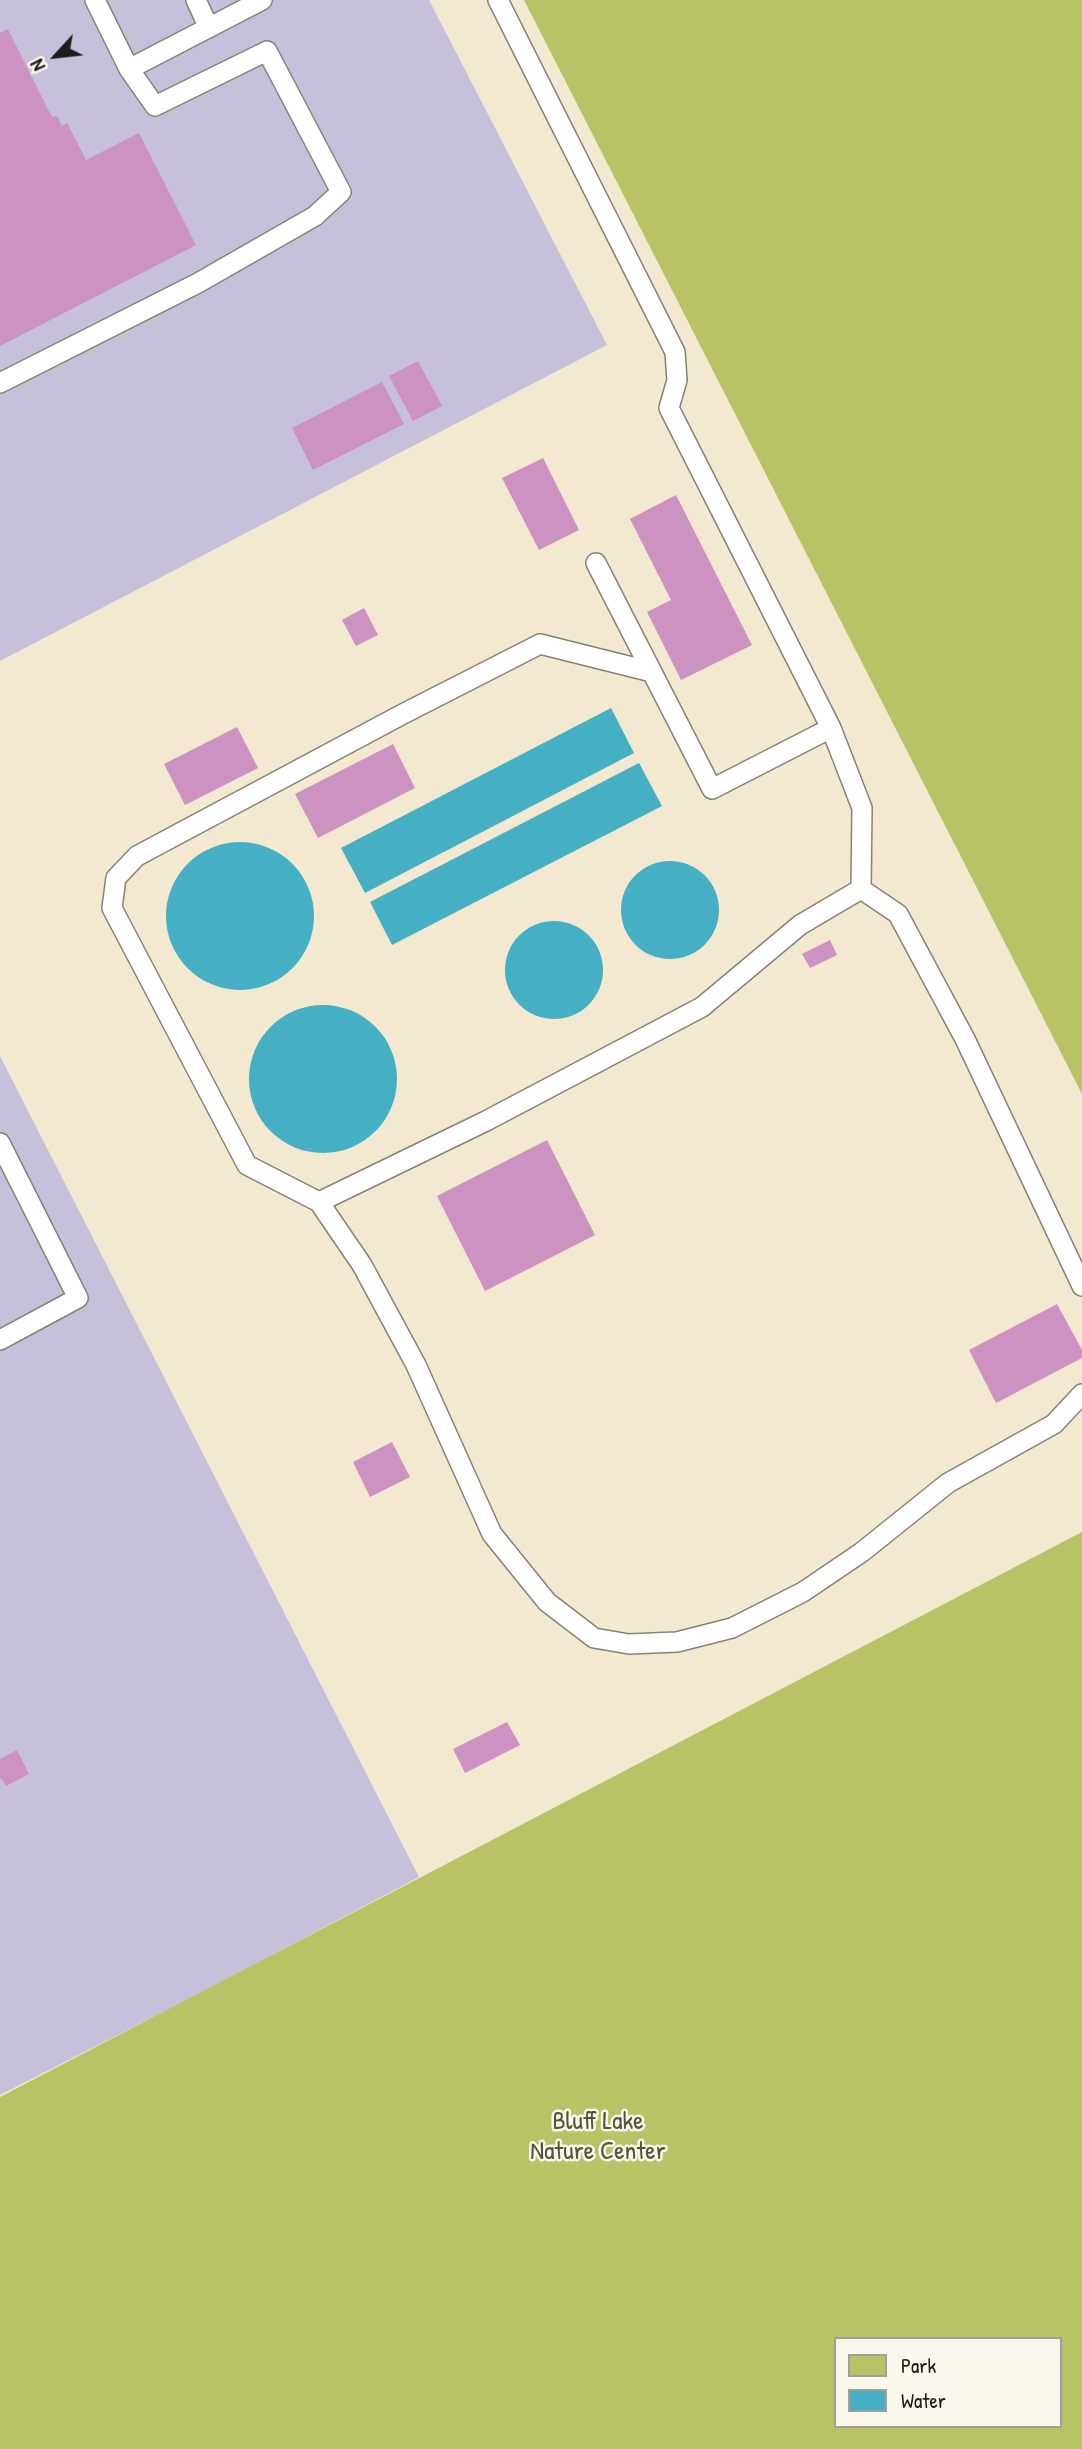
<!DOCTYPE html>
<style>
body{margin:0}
#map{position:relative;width:1082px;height:2449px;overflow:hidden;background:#f2e9d0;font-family:"Patrick Hand",sans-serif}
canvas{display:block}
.legend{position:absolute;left:834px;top:2337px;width:228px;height:91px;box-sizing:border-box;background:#fbf7ec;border:2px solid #a29f99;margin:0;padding:9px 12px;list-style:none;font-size:21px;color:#1c1c1c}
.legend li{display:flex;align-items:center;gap:14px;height:35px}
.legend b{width:35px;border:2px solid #a29f99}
.north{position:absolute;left:21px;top:21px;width:70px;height:70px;-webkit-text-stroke:5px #fbf7ec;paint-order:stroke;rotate:243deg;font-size:19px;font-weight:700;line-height:28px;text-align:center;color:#1c1c1c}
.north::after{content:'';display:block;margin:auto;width:24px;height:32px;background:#1c1c1c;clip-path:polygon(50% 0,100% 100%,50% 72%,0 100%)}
</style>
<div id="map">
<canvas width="1082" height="2449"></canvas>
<ul class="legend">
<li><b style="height:19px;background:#b7c365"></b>Park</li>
<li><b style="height:19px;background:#45b0c3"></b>Water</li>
</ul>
<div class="north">N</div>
</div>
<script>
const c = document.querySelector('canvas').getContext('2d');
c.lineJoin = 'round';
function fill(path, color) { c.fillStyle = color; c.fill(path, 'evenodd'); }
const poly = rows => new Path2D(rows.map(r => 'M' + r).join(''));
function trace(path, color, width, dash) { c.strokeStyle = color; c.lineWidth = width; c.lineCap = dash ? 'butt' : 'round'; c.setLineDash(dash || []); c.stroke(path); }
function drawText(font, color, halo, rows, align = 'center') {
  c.font = font + ' "Patrick Hand",sans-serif'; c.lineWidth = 5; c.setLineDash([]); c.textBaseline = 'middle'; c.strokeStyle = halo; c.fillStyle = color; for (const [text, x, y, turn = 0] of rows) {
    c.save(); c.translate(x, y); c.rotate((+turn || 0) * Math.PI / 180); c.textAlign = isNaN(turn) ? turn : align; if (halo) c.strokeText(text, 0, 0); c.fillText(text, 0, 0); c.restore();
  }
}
const industrial = poly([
 [0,0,429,0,607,345,0,661],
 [0,1056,419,1877,200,1993,0,2095]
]);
const green = poly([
 [524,0,1082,0,1082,1094],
 [1082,1532,1082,2449,0,2449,0,2097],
 [835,2339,1059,2339,1059,2426,835,2426]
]);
const water = poly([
 [611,708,634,753,365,893,341,848],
 [639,763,662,806,392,945,370,902],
 '166 916a74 74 0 1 1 148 0a74 74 0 1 1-148 0Z',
 '621 910a49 49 0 1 1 98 0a49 49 0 1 1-98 0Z',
 '505 970a49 49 0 1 1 98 0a49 49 0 1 1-98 0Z',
 '249 1079a74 74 0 1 1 148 0a74 74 0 1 1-148 0Z'
]);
const building = poly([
 [8,29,52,117,57,116,62,126,67,123,86,160,139,133,196,245,0,346,0,33],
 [418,361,442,406,413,421,389,376],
 [382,382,404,424,313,470,292,428],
 [543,458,579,530,539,550,502,478],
 [676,495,752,645,681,680,647,612,671,600,630,519],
 [364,608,378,635,356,646,342,620],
 [237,727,258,768,185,805,164,764],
 [393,744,415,788,318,838,295,794],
 [830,940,837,955,810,968,802,954],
 [547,1140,595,1235,485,1291,437,1196],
 [1057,1304,1082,1350,1082,1358,996,1403,969,1350],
 [392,1442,410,1477,370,1497,353,1462],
 [507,1722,520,1745,465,1773,453,1749],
 [17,1750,29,1774,6,1786,2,1779,0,1779,0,1759]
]);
const service = poly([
 [95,0,129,69,262,0],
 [196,0,209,28],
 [498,0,675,352,677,380,669,408,831,728,712,789,596,563],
 [0,383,198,283,315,216,341,192,267,51,155,106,129,69],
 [831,728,862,808,861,889,800,925,702,1007,486,1121,319,1202,362,1265,416,1365,492,1534,547,1602,594,1638,629,1644,677,1642,732,1628,803,1592,862,1552,948,1483,1054,1424,1082,1394],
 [861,889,898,914,965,1039,1082,1286],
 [0,1143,78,1298,0,1340],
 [319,1202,247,1165,112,908,116,878,137,856,401,715,540,644,652,672]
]);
const parkNames = [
 ["Bluff Lake",598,2122],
 ["Nature Center",598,2152]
];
fill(industrial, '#c6c0da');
fill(green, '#b7c365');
fill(water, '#45b0c3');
fill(building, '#cc92c1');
trace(service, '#878276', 22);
trace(service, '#fff', 19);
drawText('26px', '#525636', '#fbf7ec', parkNames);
</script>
